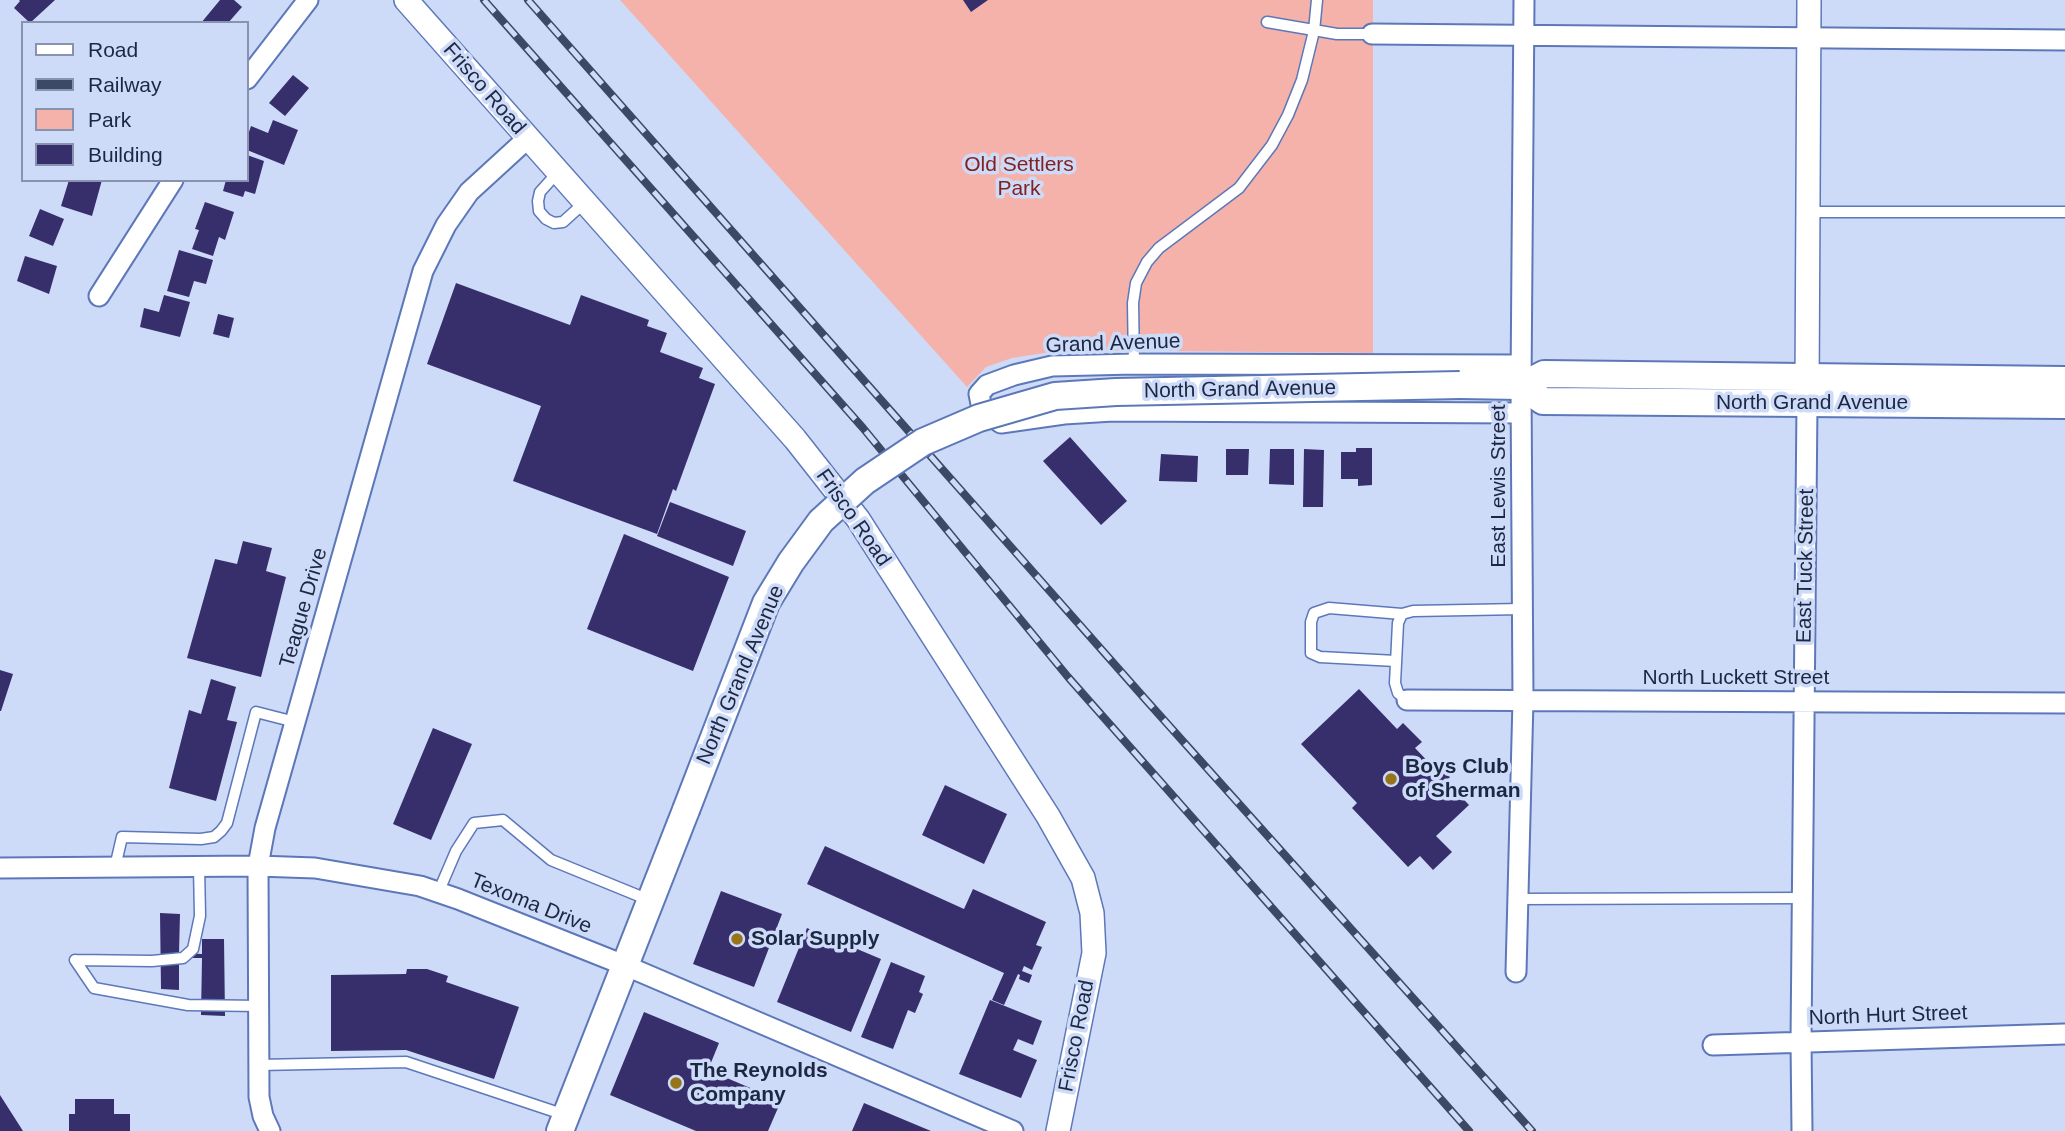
<!DOCTYPE html>
<style>
body{margin:0}
#map{position:relative;width:2065px;height:1131px;overflow:hidden;background:#cedbf8;font-family:Arial,sans-serif}
canvas{display:block}
.legend{position:absolute;left:21px;top:21px;width:228px;height:161px;box-sizing:border-box;background:#cedbf8;border:2px solid #8793af;margin:0;padding:9px 12px;list-style:none;font-size:21px;color:#1c2742}
.legend li{display:flex;align-items:center;gap:14px;height:35px}
.legend b{width:35px;border:2px solid #8793af}
</style>
<div id="map">
<canvas width="2065" height="1131"></canvas>
<ul class="legend">
<li><b style="height:9px;background:#fff"></b>Road</li>
<li><b style="height:9px;background:#3d4964"></b>Railway</li>
<li><b style="height:19px;background:#f5b2aa"></b>Park</li>
<li><b style="height:19px;background:#372f6c"></b>Building</li>
</ul>
</div>
<script>
const c = document.querySelector('canvas').getContext('2d');
c.lineJoin = 'round';
function fill(path, color) { c.fillStyle = color; c.fill(path, 'evenodd'); }
const poly = rows => new Path2D(rows.map(r => 'M' + r).join(''));
function trace(path, color, width, dash) { c.strokeStyle = color; c.lineWidth = width; c.lineCap = dash ? 'butt' : 'round'; c.setLineDash(dash || []); c.stroke(path); }
function drawText(font, color, halo, rows, align = 'center') {
  c.font = font + ' Arial,sans-serif'; c.lineWidth = 7; c.setLineDash([]); c.textBaseline = 'middle'; c.strokeStyle = halo; c.fillStyle = color; for (const [text, x, y, turn = 0] of rows) {
    c.save(); c.translate(x, y); c.rotate((+turn || 0) * Math.PI / 180); c.textAlign = isNaN(turn) ? turn : align; if (halo) c.strokeText(text, 0, 0); c.fillText(text, 0, 0); c.restore();
  }
}
const green = poly([
 [620,0,1373,0,1373,353,1064,350,1012,358,986,367,967,387]
]);
const building = poly([
 [19,0,55,0,30,23,14,8,20,1],
 [220,0,234,0,242,7,228,23,201,23],
 [963,0,988,0,971,12],
 [293,75,309,88,285,116,269,103],
 [273,120,298,130,284,165,247,150,247,138,251,126,268,133],
 [247,155,264,161,255,194,245,191,243,197,223,191,226,180,247,180],
 [69,180,102,180,92,216,61,206],
 [205,202,234,212,225,240,219,237,213,256,192,249,199,230,195,229],
 [40,209,64,219,53,246,29,236],
 [179,250,213,260,206,284,194,281,189,297,167,291],
 [25,256,57,266,49,294,17,281],
 [456,283,570,325,581,295,649,320,647,326,667,333,660,352,703,368,699,378,715,384,676,491,673,489,657,534,513,481,541,406,427,364],
 [164,295,190,302,180,337,140,327,144,308,159,312],
 [218,314,234,318,229,338,213,334],
 [1070,437,1127,501,1101,525,1043,461],
 [1356,448,1372,448,1372,485,1358,486,1358,479,1341,479,1341,452,1356,452],
 [1226,449,1249,449,1248,475,1226,475],
 [1270,449,1294,449,1294,485,1269,484],
 [1304,449,1324,450,1323,507,1303,507],
 [1161,454,1198,456,1197,482,1159,481],
 [670,502,746,531,733,566,657,536],
 [624,534,729,577,693,671,587,629],
 [243,541,272,548,266,571,286,577,261,677,187,658,215,559,237,564],
 [0,670,13,674,1,711,0,711],
 [211,679,236,687,227,720,237,722,216,801,169,788,189,710,201,714],
 [1359,689,1397,729,1403,723,1422,742,1415,748,1439,773,1443,769,1450,777,1446,781,1469,805,1436,836,1452,852,1433,870,1420,856,1408,867,1352,808,1357,803,1301,744],
 [433,728,472,744,431,840,393,824],
 [945,785,1007,814,984,864,922,835],
 [825,846,964,909,973,889,1046,922,1036,945,1042,947,1032,970,1024,966,1022,971,1032,975,1029,983,1019,979,1020,975,1018,974,1004,1005,992,1000,1004,973,807,884],
 [721,891,782,914,754,987,693,964],
 [160,913,180,914,179,953,202,954,202,939,224,939,225,1016,201,1015,202,958,179,958,179,990,161,989],
 [807,928,881,959,851,1032,777,1002],
 [891,962,925,976,919,992,923,994,915,1013,908,1010,893,1049,861,1037],
 [407,969,427,969,448,976,446,982,519,1007,494,1079,406,1050,331,1051,331,975,406,974],
 [990,1000,1042,1021,1033,1045,1018,1039,1013,1050,1037,1060,1021,1098,959,1074],
 [644,1012,719,1043,708,1070,781,1101,768,1131,696,1131,610,1095],
 [0,1095,23,1131,0,1131],
 [75,1099,114,1099,114,1114,130,1114,130,1131,69,1131,69,1114,75,1114],
 [864,1103,931,1131,852,1131]
]);
const service = poly([
 [1267,22,1337,34,1372,34],
 [558,172,540,192,538,201,539,211,546,219,554,223,563,222,584,203],
 [1808,212,2065,212],
 [1134,364,1133,303,1136,283,1147,262,1159,248,1239,188,1272,145,1288,115,1302,80,1314,31,1317,0],
 [1396,661,1320,657,1311,653,1311,622,1314,613,1329,608,1402,614],
 [1407,700,1398,693,1395,683,1398,623,1402,614,1413,611,1522,609],
 [115,867,122,837,201,839,214,837,221,831,227,823,256,712,295,722],
 [438,893,456,851,474,823,503,820,551,860,649,900],
 [1518,899,1802,898],
 [75,960,152,961,183,958,193,949,200,916,199,866],
 [75,960,94,988,188,1005,259,1006],
 [259,1065,406,1062,565,1115]
]);
const minor = poly([
 [1372,34,2065,40],
 [247,79,308,0],
 [99,296,173,180],
 [1521,413,1113,411,1064,414,1001,423,982,409,979,394,987,385,1014,375,1052,366,1134,364,1521,365],
 [1407,700,2065,703],
 [0,868,258,866,315,868,420,886,458,899,624,965,1013,1131],
 [1516,972,1523,700,1521,386,1524,0],
 [1713,1045,2065,1034],
 [270,1131,263,1116,259,1097,258,866,265,828,423,271,446,225,469,192,528,138],
 [1802,1131,1801,1041,1807,403]
]);
const tertiary = poly([
 [406,0,795,439,858,519,1048,816,1083,878,1092,913,1094,953,1058,1131],
 [1807,393,1809,0]
]);
const secondary = poly([
 [1460,385,1521,386,1544,374,2065,380],
 [1521,386,1543,401,2065,405],
 [560,1131,686,810]
]);
const rail = poly([
 [484,0,863,428,1068,677,1469,1131],
 [528,0,1146,700,1532,1131]
]);
const secondaryBridge = poly([
 [686,810,766,603,791,562,821,521,865,481,923,442,979,418,1055,396,1116,392,1460,385]
]);
const markers = [
 [1391,779,7,"#96741c"],
 [737,939,7,"#96741c"],
 [676,1083,7,"#96741c"]
];
const streetNames = [
 ["Frisco Road",484,89,49],
 ["Grand Avenue",1113,344,-2],
 ["North Grand Avenue",1240,390,-1],
 ["North Grand Avenue",1812,403],
 ["East Lewis Street",1499,486,-90],
 ["Frisco Road",853,518,55],
 ["East Tuck Street",1806,566,-89],
 ["Teague Drive",304,608,-74],
 ["North Grand Avenue",741,675,-67],
 ["North Luckett Street",1736,678],
 ["Texoma Drive",531,904,22],
 ["North Hurt Street",1888,1016,-2],
 ["Frisco Road",1077,1036,-79]
];
const parkNames = [
 ["Old Settlers",1019,165],
 ["Park",1019,189]
];
const poiNames = [
 ["Boys Club",1405,767],
 ["of Sherman",1405,791],
 ["Solar Supply",751,939],
 ["The Reynolds",690,1071],
 ["Company",690,1095]
];
fill(green, '#f5b2aa');
fill(building, '#372f6c');
trace(service, '#5d78b9', 13);
trace(minor, '#5d78b9', 23);
trace(tertiary, '#5d78b9', 26);
trace(secondary, '#5d78b9', 30);
trace(service, '#fff', 10);
trace(minor, '#fff', 19);
trace(tertiary, '#fff', 23);
trace(secondary, '#fff', 26);
trace(rail, '#3d4964', 8);
trace(rail, '#cedbf8', 5, [16]);
trace(secondaryBridge, '#5d78b9', 30, []);
trace(secondaryBridge, '#fff', 26);
for (const [x, y, r, color] of markers) { const dot = new Path2D(); dot.arc(x, y, r, 0, 2 * Math.PI); c.fillStyle = color; c.fill(dot); trace(dot, '#cedbf8', 2.5); }
drawText('21px', '#1c2742', '#cedbf8', streetNames);
drawText('21px', '#822220', '#cedbf8', parkNames);
drawText('bold 21px', '#1c2742', '#cedbf8', poiNames, 'left');
</script>
